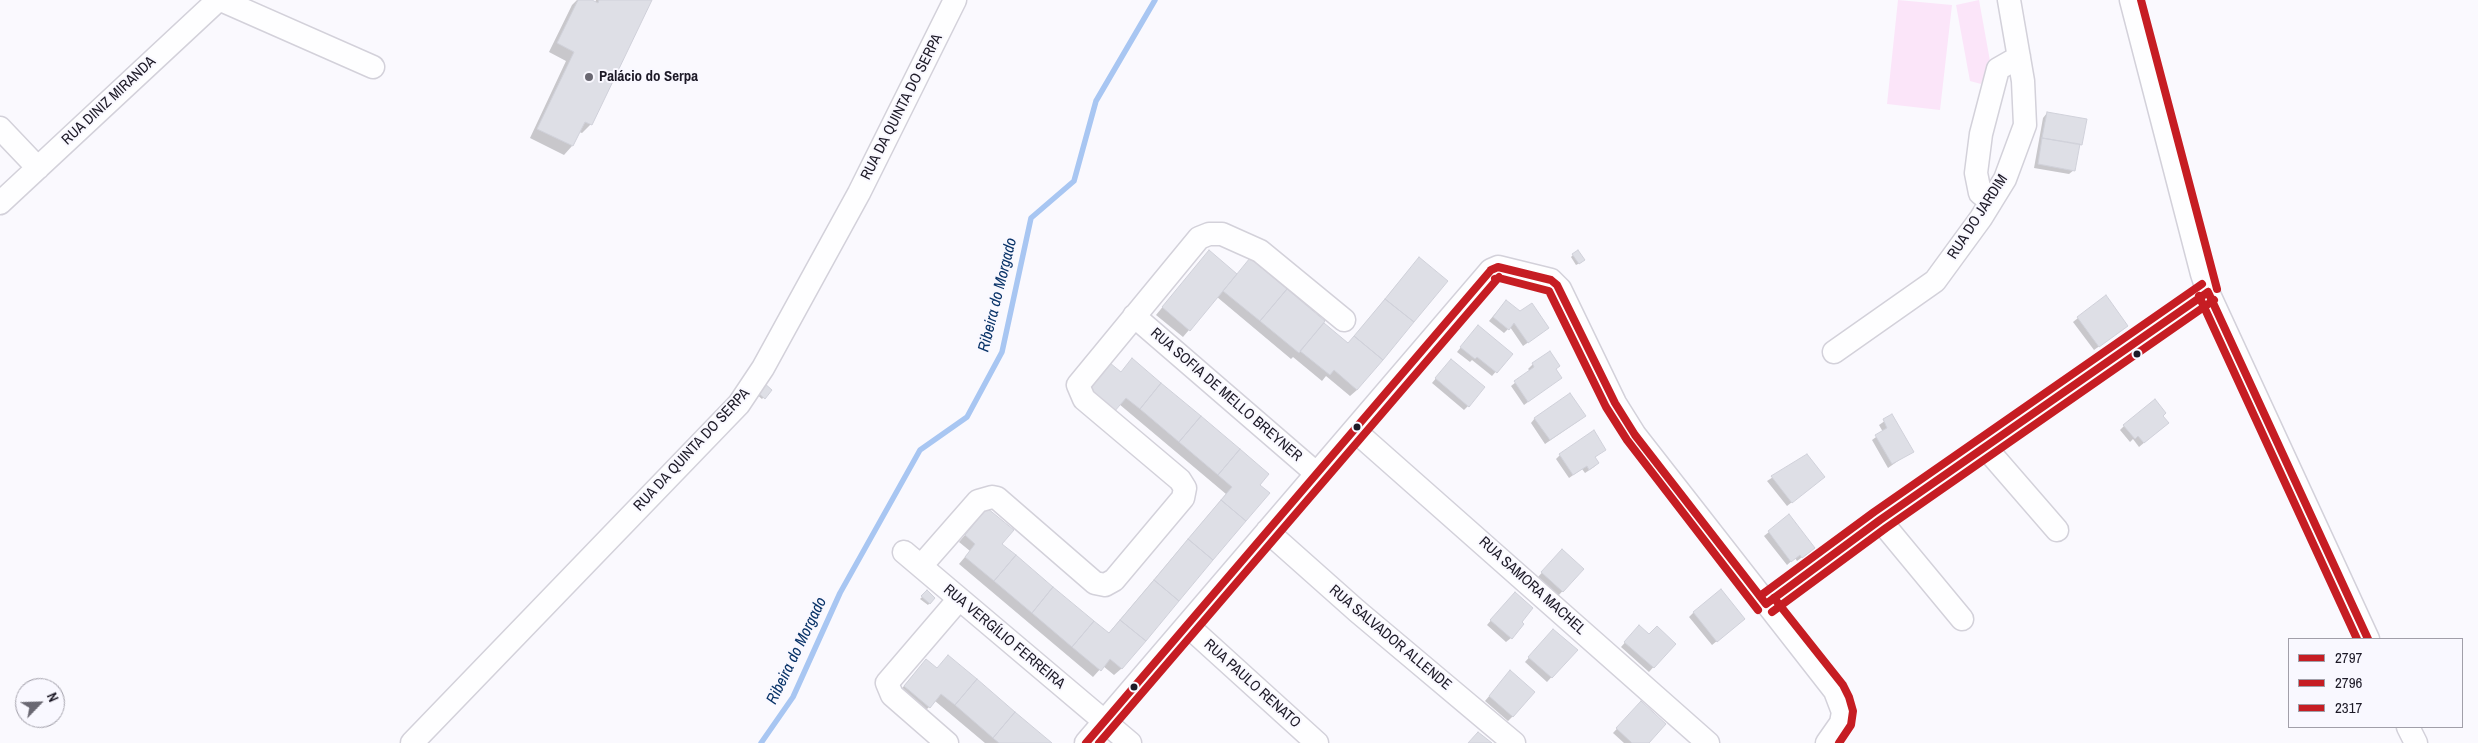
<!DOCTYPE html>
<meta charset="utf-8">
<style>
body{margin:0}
#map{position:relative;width:2478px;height:743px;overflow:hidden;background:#faf9fe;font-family:"Archivo Narrow",sans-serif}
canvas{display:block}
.legend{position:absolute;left:2288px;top:638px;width:175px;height:90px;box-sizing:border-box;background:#f9f8ff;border:1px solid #a19fa9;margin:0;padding:6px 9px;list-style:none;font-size:15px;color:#1d1a27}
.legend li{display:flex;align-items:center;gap:10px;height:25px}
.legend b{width:25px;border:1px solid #a19fa9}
.north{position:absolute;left:15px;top:678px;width:50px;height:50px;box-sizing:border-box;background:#f9f8ff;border:1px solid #a19fa9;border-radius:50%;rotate:66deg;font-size:14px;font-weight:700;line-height:20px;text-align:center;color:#1d1a27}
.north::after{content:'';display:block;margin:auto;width:18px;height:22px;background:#6a6872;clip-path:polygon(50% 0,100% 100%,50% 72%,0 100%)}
</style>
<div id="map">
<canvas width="2478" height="743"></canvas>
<ul class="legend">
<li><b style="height:6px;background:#c61d23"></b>2797</li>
<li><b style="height:6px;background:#c61d23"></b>2796</li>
<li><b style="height:6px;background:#c61d23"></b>2317</li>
</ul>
<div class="north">N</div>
</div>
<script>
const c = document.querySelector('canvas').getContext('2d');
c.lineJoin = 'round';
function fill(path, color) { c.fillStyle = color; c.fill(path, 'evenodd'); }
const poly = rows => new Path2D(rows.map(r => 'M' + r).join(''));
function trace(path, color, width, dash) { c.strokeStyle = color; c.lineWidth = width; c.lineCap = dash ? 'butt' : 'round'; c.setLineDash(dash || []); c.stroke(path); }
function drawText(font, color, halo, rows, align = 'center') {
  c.font = font + ' "Archivo Narrow",sans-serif'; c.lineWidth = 4; c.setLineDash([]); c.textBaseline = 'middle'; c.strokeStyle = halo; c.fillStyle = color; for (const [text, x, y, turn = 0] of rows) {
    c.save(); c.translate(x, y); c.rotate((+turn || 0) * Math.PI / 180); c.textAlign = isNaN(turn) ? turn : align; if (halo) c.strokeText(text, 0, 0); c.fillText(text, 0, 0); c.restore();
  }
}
const green = poly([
 [1898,0,1952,5,1940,110,1887,104],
 [1979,0,1990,61,1981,84,1970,81,1956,5]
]);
const shadow = poly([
 [577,0,589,0,595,3,596,0,650,0,591,124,582,133,579,132,572,146,564,155,530,138,566,61,549,52,572,5],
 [2047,113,2074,170,2069,174,2034,168,2043,118],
 [1573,255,1582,262,1576,265,1571,257],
 [1202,259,1322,323,1348,344,1412,266,1357,390,1350,396,1326,376,1322,381,1293,357,1291,359,1217,297,1183,337,1156,315],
 [1506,301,1543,332,1523,346,1510,327,1504,333,1489,321],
 [2078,318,2122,330,2094,350,2073,322],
 [1474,331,1511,354,1492,376,1472,360,1470,362,1457,352],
 [1533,364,1555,370,1560,378,1524,405,1511,386,1530,371,1528,369],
 [1447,365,1468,406,1464,410,1432,383],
 [1121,373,1268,493,1121,669,1114,675,1103,666,1093,677,959,564,970,551,959,542,987,509,1001,544,1108,634,1226,494,1119,404],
 [770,390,762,399,755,393],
 [1892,416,1912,451,1888,468,1872,440,1883,432,1879,425],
 [2161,416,2163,427,2139,447,2133,439,2130,442,2120,430,2124,426],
 [1535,418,1580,420,1545,444,1531,423],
 [1604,450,1594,458,1598,463,1594,467,1585,473,1582,469,1569,478,1556,459,1560,455],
 [1807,455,1819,481,1787,506,1767,481],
 [1789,516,1809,552,1797,561,1795,558,1787,565,1764,536],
 [1558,555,1583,569,1558,596,1538,577],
 [927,592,934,598,928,605,920,599],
 [1510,598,1511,638,1506,642,1487,625],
 [1694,612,1739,623,1712,645,1689,617],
 [1635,631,1674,644,1649,672,1621,647],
 [1549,635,1576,650,1547,682,1525,662],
 [920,667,936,669,1050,743,985,743,935,701,922,714,898,693],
 [1506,676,1513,716,1508,721,1485,701],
 [1641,703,1648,743,1624,743,1613,733]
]);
const stream = poly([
 [761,743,793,697,840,593,920,450,967,417,1002,352,1031,218,1074,181,1096,101,1155,0]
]);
const building = poly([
 [578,0,592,0,598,3,599,0,652,0,592,125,585,122,573,146,537,129,574,52,557,43,578,0],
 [2047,112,2087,119,2082,145,2042,138,2047,112],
 [2042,138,2080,144,2075,171,2038,164,2042,138],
 [1209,250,1237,274,1190,331,1162,307,1209,250],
 [1578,250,1585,260,1579,264,1572,254,1578,250],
 [1419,257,1448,281,1414,322,1385,299,1419,257],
 [1250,258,1287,289,1260,321,1223,291,1250,258],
 [1287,289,1325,321,1299,353,1260,321,1287,289],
 [2106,295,2128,326,2099,347,2077,317,2106,295],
 [1385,299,1414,322,1383,360,1354,336,1385,299],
 [1506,300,1520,311,1532,303,1549,328,1528,343,1514,323,1509,330,1493,317,1506,300],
 [1324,323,1348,343,1354,336,1383,360,1357,390,1334,370,1330,375,1300,351,1324,323],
 [1478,325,1513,354,1497,373,1477,357,1475,359,1460,347,1478,325],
 [1550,351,1560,366,1556,369,1562,378,1528,402,1514,381,1534,367,1532,363,1550,351],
 [1132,358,1161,383,1140,409,1126,398,1114,412,1088,390,1110,363,1121,372,1132,358],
 [1451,359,1485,387,1469,407,1435,378,1451,359],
 [764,383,772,390,765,399,756,391,764,383],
 [1161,383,1201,416,1179,442,1140,409,1161,383],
 [1570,393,1586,416,1550,440,1534,418,1570,393],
 [2155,399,2166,413,2163,416,2169,423,2144,443,2138,436,2135,439,2123,425,2155,399],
 [1892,414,1914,452,1892,464,1875,435,1887,428,1883,419,1892,414],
 [1201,416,1240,449,1218,475,1179,442,1201,416],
 [1594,430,1606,450,1595,457,1599,463,1589,470,1587,466,1573,475,1559,454,1594,430],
 [1240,449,1269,474,1260,485,1270,493,1246,521,1221,500,1232,487,1218,475,1240,449],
 [1807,454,1825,477,1792,503,1771,476,1807,454],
 [1221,500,1246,521,1213,560,1188,539,1221,500],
 [987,508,1014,530,1002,544,1016,555,994,581,965,557,975,544,965,535,987,508],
 [1789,514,1815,548,1802,558,1800,555,1791,562,1768,531,1789,514],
 [1188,539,1213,560,1179,601,1154,580,1188,539],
 [1562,549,1584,569,1563,592,1541,572,1562,549],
 [1016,555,1053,587,1032,613,994,581,1016,555],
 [1154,580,1179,601,1146,641,1120,620,1154,580],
 [1053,587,1094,621,1072,647,1032,613,1053,587],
 [1721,589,1745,619,1717,642,1693,612,1721,589],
 [927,590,935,598,930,604,921,596,927,590],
 [1515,592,1533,608,1522,622,1524,624,1512,639,1490,620,1515,592],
 [1120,620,1146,641,1122,669,1110,659,1101,671,1072,647,1094,621,1109,633,1120,620],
 [1639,625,1649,634,1657,626,1676,644,1654,668,1624,642,1639,625],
 [1553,629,1578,650,1552,678,1528,657,1553,629],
 [948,655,977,679,955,705,941,694,930,708,904,686,926,659,937,668,948,655],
 [1510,670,1535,692,1513,717,1489,696,1510,670],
 [977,679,1015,712,993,738,955,705,977,679],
 [1641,701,1666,724,1649,743,1632,743,1616,728,1641,701],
 [1015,712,1052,743,999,743,993,738,1015,712],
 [1478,732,1492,743,1468,743,1478,732]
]);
const minor = poly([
 [221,0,373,67],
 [2131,0,2202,274,2208,292,2368,639],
 [0,128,38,168],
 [1991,202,1980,193,1976,173,1981,134,1998,69,2019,57],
 [0,203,218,0],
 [1134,316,1317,474],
 [1834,352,1935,281,1981,218,2005,179,2025,125,2023,81,2009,0],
 [1354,430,1708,743],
 [1985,447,2057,530],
 [1880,520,1962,619],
 [1267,531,1357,611,1514,743],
 [904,552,1130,743],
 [921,566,978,501,992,497,997,498,1095,583,1105,585,1114,580,1183,498,1185,488,1180,480,1084,399,1078,385,1199,238,1209,234,1222,234,1260,251,1344,320],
 [1766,604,1880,520,2208,292],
 [1187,625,1317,743],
 [2408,727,2416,743],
 [412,743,739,404,763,368,859,193,955,0],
 [947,743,892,695,887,683,959,599],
 [1086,743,1491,270,1498,267,1551,280,1560,289,1615,403,1635,435,1835,691,1843,712,1841,723,1827,743]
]);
const bus1 = poly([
 [1491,270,1498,267,1551,280,1557,285,1615,403,1635,435,1766,604],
 [2208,292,2368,639],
 [1766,604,1880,520,2208,292],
 [1086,743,1491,270]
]);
const bus2 = poly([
 [1495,279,1499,278,1549,291,1606,407,1627,440,1758,610],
 [2199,296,2357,639],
 [1772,612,1886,528,2214,300],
 [1099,743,1499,277]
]);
const bus3 = poly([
 [2141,0,2217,289],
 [1760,596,1874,512,2202,284],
 [1774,598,1843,685,1849,697,1853,711,1851,725,1839,743]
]);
const markers = [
 [589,77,5,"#6a6872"],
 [2137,354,4.5,"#1d1a27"],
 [1357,427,4.5,"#1d1a27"],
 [1134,687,4.5,"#1d1a27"]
];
const poiNames = [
 ["Palácio do Serpa",599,77]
];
const streetNames = [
 ["RUA DINIZ MIRANDA",109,101,-43],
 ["RUA DA QUINTA DO SERPA",902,107,-63],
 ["RUA DO JARDIM",1978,217,-57],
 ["RUA SOFIA DE MELLO BREYNER",1226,395,41],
 ["RUA DA QUINTA DO SERPA",692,450,-47],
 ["RUA SAMORA MACHEL",1532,586,42],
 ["RUA VERGÍLIO FERREIRA",1004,637,40],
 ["RUA SALVADOR ALLENDE",1390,638,40],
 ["RUA PAULO RENATO",1252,684,42]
];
const waterNames = [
 ["Ribeira do Morgado",998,295,-76],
 ["Ribeira do Morgado",797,651,-64]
];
fill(green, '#fbe5f9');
fill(shadow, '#0003');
trace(stream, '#a8c6f2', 5.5);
fill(building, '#dedfe6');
trace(building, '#d0d1da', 1);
trace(minor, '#d3d1da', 25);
trace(minor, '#fefeff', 22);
trace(bus1, '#c61d23', 8);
trace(bus2, '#c61d23', 8);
trace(bus3, '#c61d23', 8);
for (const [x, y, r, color] of markers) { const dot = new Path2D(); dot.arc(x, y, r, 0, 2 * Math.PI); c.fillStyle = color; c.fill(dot); trace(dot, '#f9f8ff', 2); }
drawText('bold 15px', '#1d1a27', '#f9f8ff', poiNames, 'left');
drawText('15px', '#1d1a27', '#f9f8ff', streetNames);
drawText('italic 16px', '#0a3469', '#f9f8ff', waterNames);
</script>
